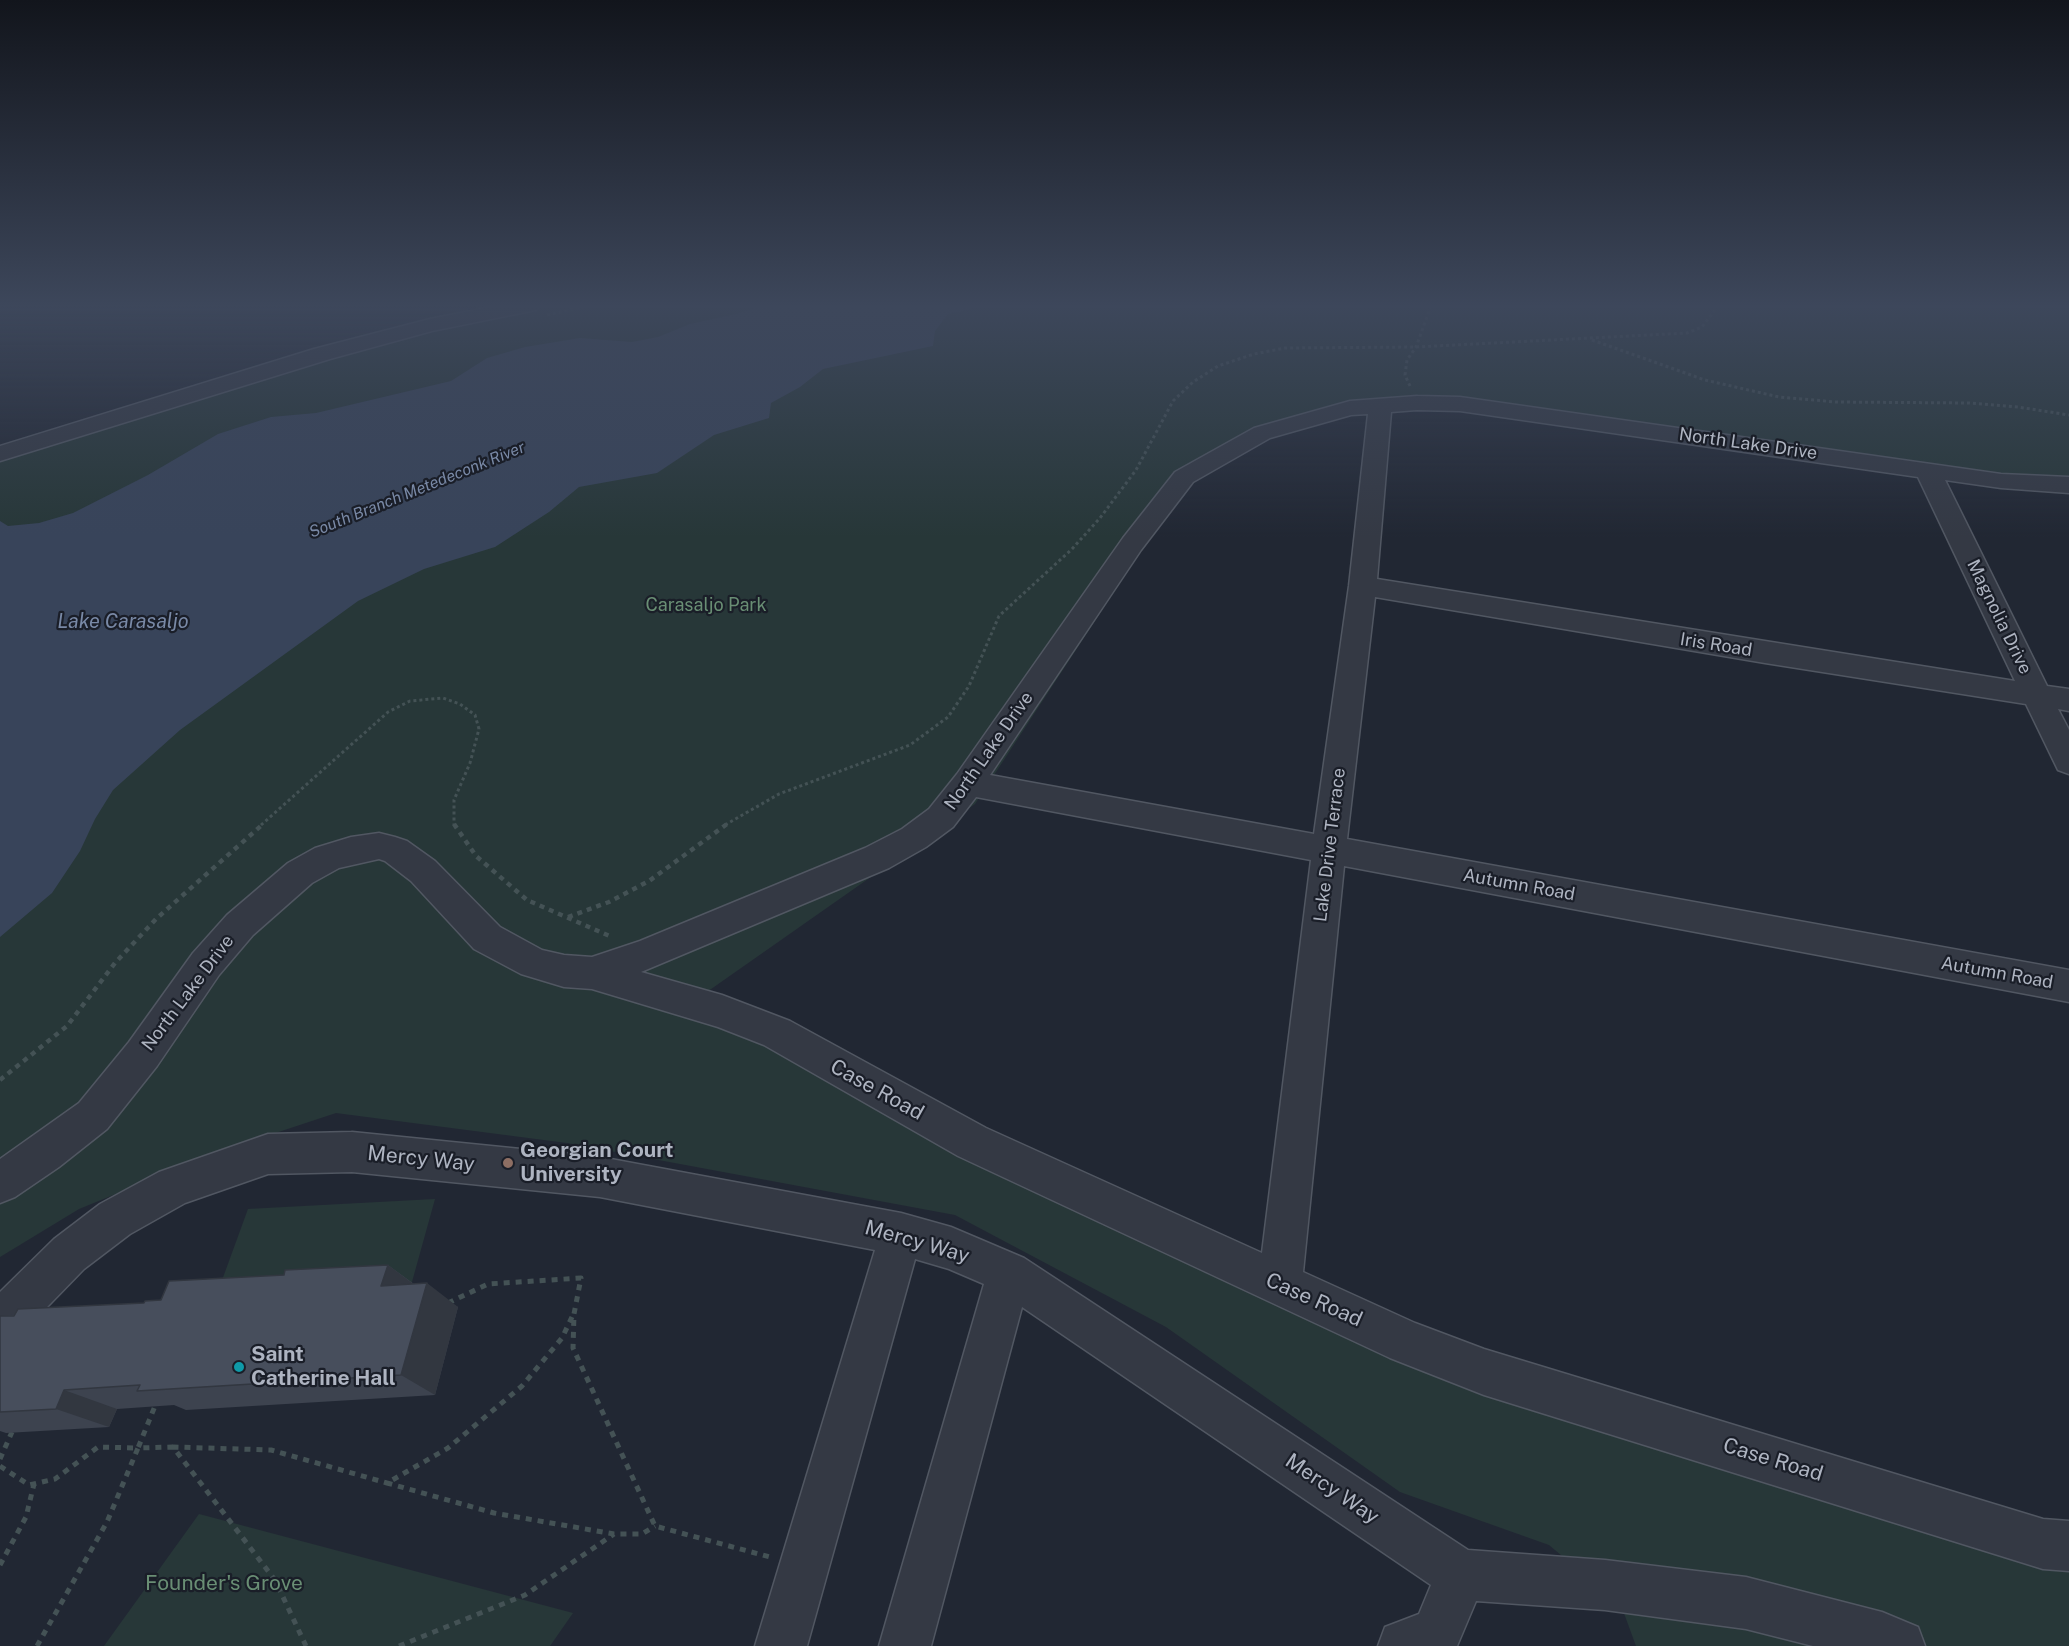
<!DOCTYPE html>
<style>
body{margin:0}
canvas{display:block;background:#212733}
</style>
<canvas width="2069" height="1646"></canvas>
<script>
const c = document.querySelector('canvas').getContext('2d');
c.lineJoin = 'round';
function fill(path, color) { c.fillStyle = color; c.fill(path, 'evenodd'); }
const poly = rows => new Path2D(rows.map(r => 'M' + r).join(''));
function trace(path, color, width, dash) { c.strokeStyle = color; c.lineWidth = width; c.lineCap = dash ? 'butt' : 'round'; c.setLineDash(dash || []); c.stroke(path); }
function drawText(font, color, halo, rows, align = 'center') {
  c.font = font + ' "Public Sans",sans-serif'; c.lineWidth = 4.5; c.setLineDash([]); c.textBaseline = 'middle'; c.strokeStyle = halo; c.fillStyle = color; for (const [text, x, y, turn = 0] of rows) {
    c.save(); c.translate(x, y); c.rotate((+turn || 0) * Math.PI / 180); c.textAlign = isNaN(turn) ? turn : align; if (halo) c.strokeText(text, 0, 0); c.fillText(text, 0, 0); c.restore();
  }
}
const green = poly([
 [529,306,2069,306,2069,485,1450,404,1308,418,1188,479,975,804,694,1001,1484,1380,2069,1526,2069,1646,1636,1646,1621,1605,1549,1545,1400,1492,1166,1327,955,1215,567,1143,336,1113,221,1151,79,1209,0,1257,0,454,322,354],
 [435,1199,410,1289,213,1305,248,1209],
 [199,1514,573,1613,550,1646,104,1646]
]);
const water = poly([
 [762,306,974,306,968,310,948,314,935,331,933,346,823,369,800,387,771,403,769,418,714,435,657,473,579,487,549,512,495,547,424,569,358,601,180,730,113,790,95,819,80,851,52,893,0,937,0,521,8,526,39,523,73,513,148,475,218,434,271,417,316,413,451,381,487,358,525,347,580,338,632,342,658,337,690,324,736,314]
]);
const pathFar2 = poly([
 [547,315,588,306],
 [1592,340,1705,380,1779,397,1836,402,1969,403,2018,407,2069,415],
 [1410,386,1405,375,1407,360,1416,347,1431,306],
 [261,825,388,712,410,701,443,698,460,704,475,715,479,729,470,763,454,800,454,825],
 [725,825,779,794,910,745,948,717,969,686,999,616,1072,549,1100,518,1136,470,1173,401,1193,382,1218,366,1254,354,1285,348,1416,347,1687,333,1702,327,1718,306]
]);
const pathFar1 = poly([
 [454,824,476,856,527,900,612,937],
 [568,917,609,902,649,881,727,824],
 [0,1080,67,1026,115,963,156,919,263,824]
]);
const path = poly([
 [448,1303,488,1284,581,1278,574,1314,573,1348,655,1526,770,1557],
 [572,1317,562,1338,522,1386,448,1448,387,1483,494,1513,614,1534,642,1534,655,1526],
 [0,1459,12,1432],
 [0,1466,29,1485,55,1479,98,1447,138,1448,155,1406],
 [0,1565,26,1517,34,1484],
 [37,1646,107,1522,138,1448,173,1447],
 [306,1646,275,1580,173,1447,271,1450,387,1483],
 [399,1646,525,1595,614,1534]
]);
const minor = poly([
 [495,306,539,306,536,310,432,331,330,359,0,461,0,446,314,349,430,319,495,306],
 [1417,396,1460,397,2001,474,2069,477,2069,493,2001,488,1945,480,2047,686,2069,689,2069,711,2058,709,2069,730,2069,774,2058,770,2026,704,1765,663,1375,597,1347,839,2069,970,2069,1002,1344,866,1303,1272,1415,1323,1484,1349,2043,1519,2069,1521,2069,1571,2043,1569,1484,1395,1390,1358,958,1156,764,1045,718,1027,592,989,564,987,521,974,474,949,411,881,385,861,379,859,339,868,312,883,253,935,219,975,157,1066,107,1129,59,1167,15,1197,0,1203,0,1159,79,1103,129,1042,193,953,227,915,288,863,315,848,351,837,379,833,395,837,407,841,435,861,500,927,542,950,564,955,592,957,640,941,865,848,902,829,929,809,957,774,1123,538,1175,472,1254,428,1350,401,1417,396],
 [1417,410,1460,411,1918,477,2015,681,1377,579,1391,412,1417,410],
 [1368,414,1349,586,1314,834,990,775,1141,550,1193,482,1270,438,1351,415,1368,414],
 [976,797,1311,860,1262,1253,986,1128,790,1021,722,995,641,972,889,868,926,847,953,827,976,797],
 [352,1132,600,1157,901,1213,951,1227,1024,1258,1468,1550,1605,1560,1746,1577,1882,1612,1918,1627,1925,1646,1813,1646,1746,1629,1605,1610,1476,1601,1457,1646,1378,1646,1385,1627,1419,1614,1431,1585,1022,1307,931,1646,879,1646,984,1284,949,1269,915,1259,807,1646,755,1646,875,1250,600,1197,352,1172,268,1174,185,1203,130,1234,84,1269,16,1339,0,1345,0,1292,54,1239,100,1204,159,1172,268,1134,352,1132]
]);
const wall = poly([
 [388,1265,414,1284,458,1307,435,1395,186,1410,174,1405,117,1409,109,1427,6,1433,0,1431,0,1316,144,1303,284,1275]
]);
const shadedWall = poly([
 [388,1265,420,1289,381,1286],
 [427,1283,458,1307,435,1395,401,1375],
 [64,1390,117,1409,109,1427,56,1409]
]);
const building = poly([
 [388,1265,381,1286,427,1283,401,1375,137,1391,140,1385,64,1390,56,1409,0,1412,0,1316,14,1316,18,1309,144,1303,145,1301,161,1300,169,1281,284,1275,285,1270,388,1265]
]);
const markers = [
 [508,1163,6,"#8d6e63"],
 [239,1367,6,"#0f9aa8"]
];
const farWaternames = [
 ["South Branch Metedeconk River",417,490,-22]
];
const streetNames = [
 ["North Lake Drive",1748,444,8],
 ["Magnolia Drive",1999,617,64],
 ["Iris Road",1716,645,9],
 ["North Lake Drive",989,751,-55],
 ["Lake Drive Terrace",1330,845,-83],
 ["Autumn Road",1519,885,10],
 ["Autumn Road",1997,973,10],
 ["North Lake Drive",188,993,-53]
];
const parkNames = [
 ["Carasaljo Park",706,605]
];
const waterNames = [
 ["Lake Carasaljo",123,622]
];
const nearStreetnames = [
 ["Case Road",877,1090,29],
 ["Mercy Way",421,1159,6],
 ["Mercy Way",917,1242,16],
 ["Case Road",1314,1300,24],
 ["Case Road",1773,1460,17],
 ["Mercy Way",1332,1489,34]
];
const nearPoinames = [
 ["Georgian Court",520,1151],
 ["University",520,1175],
 ["Saint",251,1355],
 ["Catherine Hall",251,1379]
];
const nearParknames = [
 ["Founder's Grove",224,1584]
];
fill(green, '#273738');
fill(water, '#38445a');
trace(minor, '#515762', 3);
trace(pathFar2, '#445255', 3, [3, 3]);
trace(pathFar1, '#445255', 4.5, [5, 5]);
trace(path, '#445255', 5, [6, 6]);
fill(minor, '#343944');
fill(wall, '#3d434f');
fill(shadedWall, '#323740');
fill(building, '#474e5c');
trace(building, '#323740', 1.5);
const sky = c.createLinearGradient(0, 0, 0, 537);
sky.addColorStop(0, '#12151c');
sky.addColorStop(0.57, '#3d475b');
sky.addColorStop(1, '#3d475b00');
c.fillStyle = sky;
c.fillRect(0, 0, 2069, 537);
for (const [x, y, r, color] of markers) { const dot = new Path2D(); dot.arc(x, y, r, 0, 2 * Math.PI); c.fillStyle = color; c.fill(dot); trace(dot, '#1a1e28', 2); }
drawText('italic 16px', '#7989a6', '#1a1e28', farWaternames);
drawText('18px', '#aeb4c1', '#1a1e28', streetNames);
drawText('18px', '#698e74', '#1a1e28', parkNames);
drawText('italic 20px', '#7989a6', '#1a1e28', waterNames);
drawText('21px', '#aeb4c1', '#1a1e28', nearStreetnames);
drawText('bold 21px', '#aeb4c1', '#1a1e28', nearPoinames, 'left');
drawText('21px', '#698e74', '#1a1e28', nearParknames);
</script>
